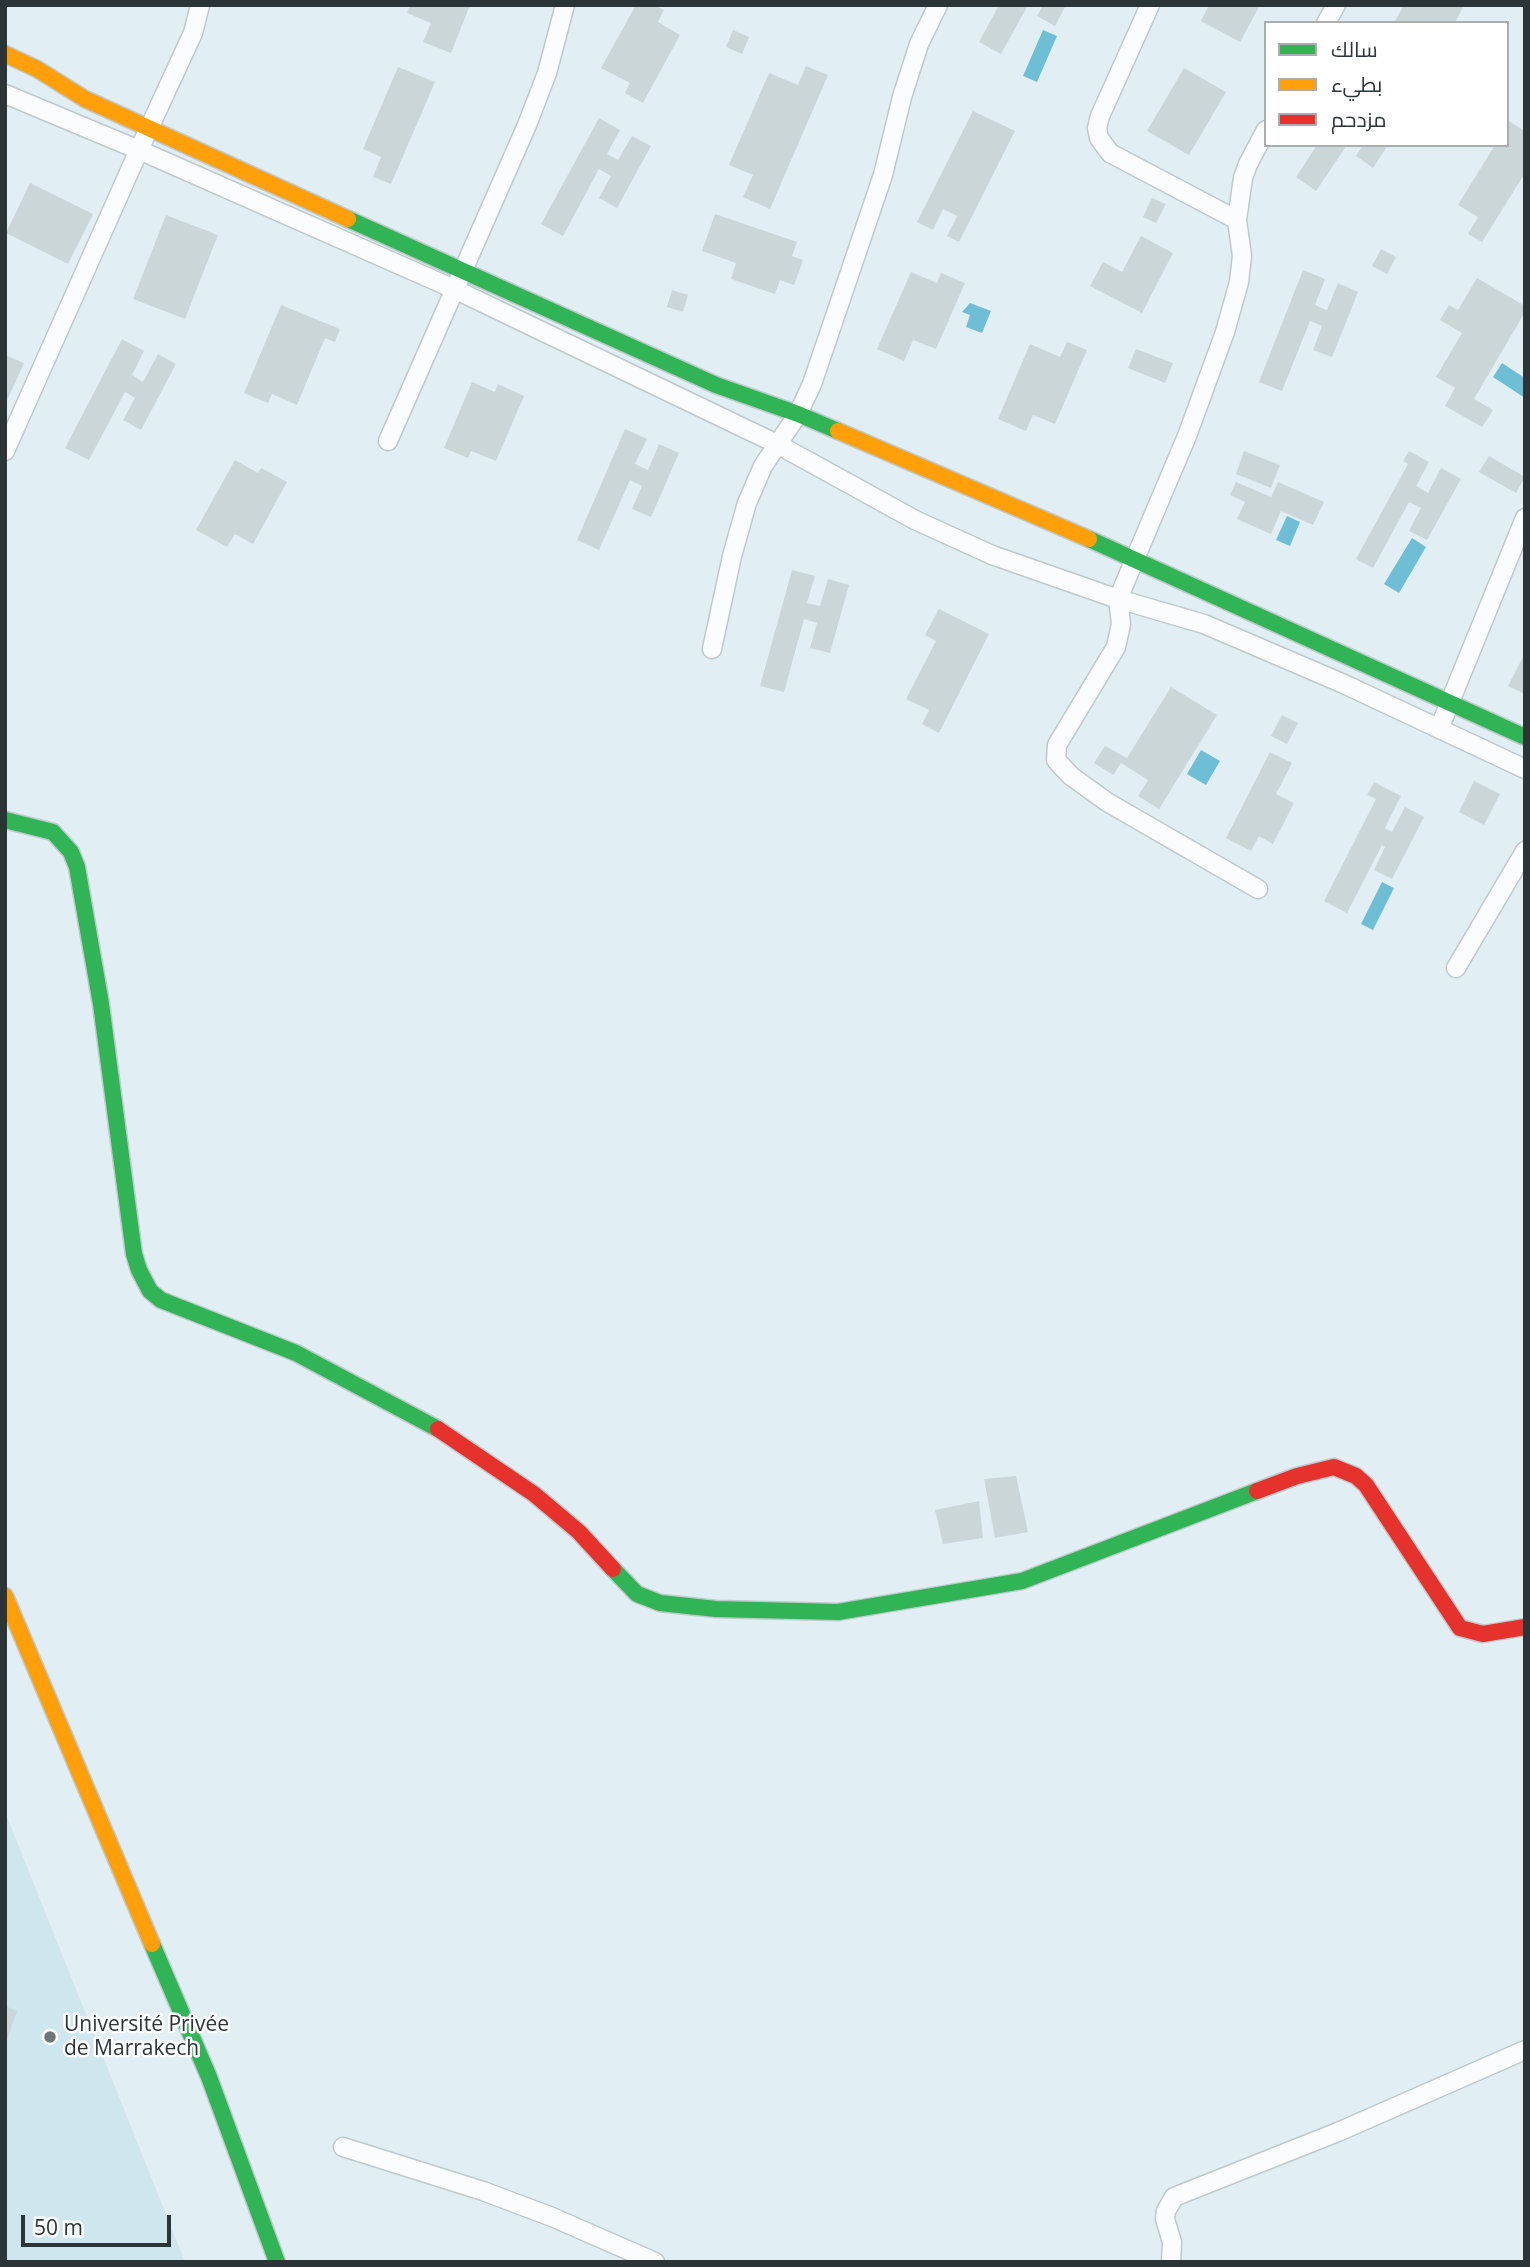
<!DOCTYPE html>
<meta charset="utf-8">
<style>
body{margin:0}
#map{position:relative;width:1530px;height:2267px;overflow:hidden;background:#e1eef3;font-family:"Open Sans",Cairo,sans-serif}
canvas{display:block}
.frame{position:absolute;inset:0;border:7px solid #2b3538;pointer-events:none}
.legend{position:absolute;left:1264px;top:21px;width:245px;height:126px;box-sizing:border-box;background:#fff;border:2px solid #aaaeaf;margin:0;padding:9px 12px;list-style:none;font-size:21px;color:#2b3538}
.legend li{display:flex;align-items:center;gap:14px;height:35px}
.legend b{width:35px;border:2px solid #aaaeaf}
.scale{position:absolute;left:21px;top:2215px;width:150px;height:32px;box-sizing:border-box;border:4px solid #2b3538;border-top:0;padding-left:9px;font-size:21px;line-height:24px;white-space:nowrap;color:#2b3538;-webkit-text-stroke:5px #fff;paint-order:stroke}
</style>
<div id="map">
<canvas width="1530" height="2267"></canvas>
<div class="frame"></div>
<ul class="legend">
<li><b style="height:9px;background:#30b455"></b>سالك</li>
<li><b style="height:9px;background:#ff9f0a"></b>بطيء</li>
<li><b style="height:9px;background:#e5322d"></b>مزدحم</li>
</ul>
<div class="scale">50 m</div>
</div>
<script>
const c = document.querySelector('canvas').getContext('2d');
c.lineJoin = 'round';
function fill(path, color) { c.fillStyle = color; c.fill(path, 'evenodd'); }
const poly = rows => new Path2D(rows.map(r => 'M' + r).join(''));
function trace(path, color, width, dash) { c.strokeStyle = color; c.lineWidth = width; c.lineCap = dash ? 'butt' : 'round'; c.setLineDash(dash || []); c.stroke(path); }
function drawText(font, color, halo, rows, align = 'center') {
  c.font = font + ' "Open Sans",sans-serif'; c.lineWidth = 5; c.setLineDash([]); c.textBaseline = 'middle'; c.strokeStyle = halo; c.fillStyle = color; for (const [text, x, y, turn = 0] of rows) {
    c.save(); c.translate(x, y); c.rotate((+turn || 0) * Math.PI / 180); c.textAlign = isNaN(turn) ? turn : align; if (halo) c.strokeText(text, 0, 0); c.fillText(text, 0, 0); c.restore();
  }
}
const built = poly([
 [5,1812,185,2262,5,2262]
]);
const water = poly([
 [1043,30,1057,36,1037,82,1023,76],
 [970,303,991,311,982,333,966,327,970,315,962,312],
 [1502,363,1525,378,1525,398,1493,377],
 [1287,516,1300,522,1290,546,1276,540],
 [1412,538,1426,547,1399,593,1384,584],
 [1201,750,1220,761,1206,785,1187,774],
 [1382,882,1394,888,1373,930,1361,924]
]);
const building = poly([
 [410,5,470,5,451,53,423,42,431,23,407,13],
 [636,5,655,5,664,10,658,22,680,35,643,103,625,93,630,83,601,68],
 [999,5,1028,5,1001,54,979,42],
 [1043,5,1066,5,1055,26,1037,16],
 [1209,5,1260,5,1240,42,1201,21],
 [1404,5,1464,5,1455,23,1394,23],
 [733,30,749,37,742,54,726,47],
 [806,66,828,75,770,209,743,197,753,175,729,165,769,73,798,85],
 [398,67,435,82,391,184,373,177,381,157,363,149],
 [1184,68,1226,92,1189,155,1147,131],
 [973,111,1015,131,959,242,947,236,957,216,943,209,933,230,917,222],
 [599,118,620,130,607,154,618,160,632,136,651,146,617,208,599,198,611,176,599,169,563,236,541,224],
 [1507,120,1525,131,1525,173,1482,242,1468,234,1478,217,1458,205,1495,145,1507,145],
 [1317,145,1347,145,1316,191,1296,177],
 [1363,145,1388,145,1373,168,1356,156],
 [30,183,93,214,68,264,6,233],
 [1152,198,1166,204,1156,223,1143,217],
 [715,214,797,242,792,256,803,260,794,285,780,280,775,294,731,279,736,263,702,251],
 [166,215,218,235,185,319,133,299],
 [1141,236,1173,253,1142,313,1090,286,1103,262,1122,272],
 [1381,249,1396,257,1387,274,1372,266],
 [1303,270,1325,279,1315,305,1327,310,1338,283,1358,292,1332,357,1313,350,1322,326,1310,321,1282,391,1259,382],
 [911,272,937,283,941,273,965,283,936,349,913,340,904,361,877,349],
 [1477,278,1525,306,1525,312,1474,399,1493,410,1482,427,1445,406,1455,388,1436,377,1462,333,1440,320,1449,305,1458,310],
 [672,290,688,295,683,312,667,307],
 [281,305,340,329,335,342,325,338,297,405,272,394,268,403,244,393],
 [122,339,144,351,132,375,143,382,158,354,176,364,141,430,123,420,135,398,125,392,89,460,65,448],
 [1067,342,1087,350,1055,424,1033,415,1026,431,998,419,1030,344,1060,357],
 [1136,349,1173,363,1165,383,1128,368],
 [5,355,24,363,5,405],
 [472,382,495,392,498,384,524,396,496,461,471,451,468,458,444,448],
 [625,429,647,439,635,464,648,470,659,444,679,453,651,517,632,509,642,486,630,480,599,550,577,540],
 [1244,451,1280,465,1271,488,1236,474],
 [1409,451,1429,462,1416,486,1428,493,1441,468,1461,479,1427,540,1409,531,1421,508,1409,502,1373,568,1356,559,1408,464,1403,461],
 [1489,456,1525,477,1516,493,1479,472],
 [235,460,258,473,261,468,287,482,253,544,235,534,227,547,196,530],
 [1236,482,1271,497,1278,482,1324,502,1313,525,1281,511,1271,534,1237,519,1245,502,1230,495],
 [792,570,815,576,807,603,820,606,828,579,849,585,830,653,810,648,817,623,804,619,784,692,760,686],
 [939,609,989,634,939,733,922,724,929,710,906,699,936,641,925,635],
 [1525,653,1525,694,1508,686],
 [1171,687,1217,715,1159,809,1138,796,1148,780,1121,763,1113,775,1094,763,1105,746,1127,758],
 [1282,715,1298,723,1287,744,1271,736],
 [1270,752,1292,763,1276,794,1294,803,1273,844,1259,836,1251,851,1226,838],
 [1474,781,1500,794,1484,825,1459,812],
 [1374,782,1401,796,1385,828,1392,832,1405,807,1424,817,1392,879,1374,870,1385,847,1382,845,1347,913,1324,901,1376,799,1367,795],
 [1016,1476,1028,1532,995,1538,984,1479],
 [979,1501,983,1538,943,1544,935,1510],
 [5,2006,17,2011,6,2043,5,2043]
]);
const street = poly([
 [1150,5,1100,116,1097,128,1099,138,1110,153,1237,220],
 [1326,23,1336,5],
 [5,94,139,150,454,289,777,444,915,520,992,555,1118,599,1204,624,1344,684,1525,769],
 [388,441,527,125,547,73,565,5],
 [5,451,139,150,193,33,200,5],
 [712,649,732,556,747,503,763,466,798,414,812,384,883,175,902,97,919,44,938,5],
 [1439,729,1525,518],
 [1258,889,1107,802,1071,776,1056,760,1057,745,1116,647,1121,624,1118,599,1187,436,1225,332,1239,282,1242,256,1237,220,1243,178,1248,164,1266,130],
 [1456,968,1525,851],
 [343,2147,483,2191,552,2217,655,2262],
 [1171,2262,1172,2242,1165,2219,1166,2211,1174,2197,1338,2132,1525,2050]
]);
const fast = poly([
 [348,219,716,385,798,414,838,431],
 [1089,539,1525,737],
 [5,820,53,832,71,852,77,867,101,1004,134,1254,139,1270,150,1291,161,1300,296,1353,438,1429],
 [613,1569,637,1594,660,1603,716,1609,838,1612,1022,1581,1257,1491],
 [152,1944,209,2077,277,2262]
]);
const slow = poly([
 [5,54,37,69,85,99,348,219],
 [838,431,1089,539],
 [5,1596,152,1944]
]);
const jam = poly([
 [438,1429,534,1494,579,1532,613,1569],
 [1257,1491,1297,1476,1334,1467,1356,1476,1366,1485,1460,1628,1483,1634,1525,1627]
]);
const markers = [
 [50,2037,7,"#6b7679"]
];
const poiNames = [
 ["Université Privée",64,2025],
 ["de Marrakech",64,2049]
];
fill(built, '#cee6ee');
fill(water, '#6ebed5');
fill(building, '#cbd6d9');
trace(street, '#bfc9cc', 21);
trace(fast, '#bfc9cc', 19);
trace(slow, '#bfc9cc', 19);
trace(jam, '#bfc9cc', 19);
trace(street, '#fafcfd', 18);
trace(fast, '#30b455', 16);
trace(slow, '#ff9f0a', 16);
trace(jam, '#e5322d', 16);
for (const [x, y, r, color] of markers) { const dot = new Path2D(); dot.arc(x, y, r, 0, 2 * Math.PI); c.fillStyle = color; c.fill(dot); trace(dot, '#fff', 2.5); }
drawText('21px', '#2b3538', '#fff', poiNames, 'left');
</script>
